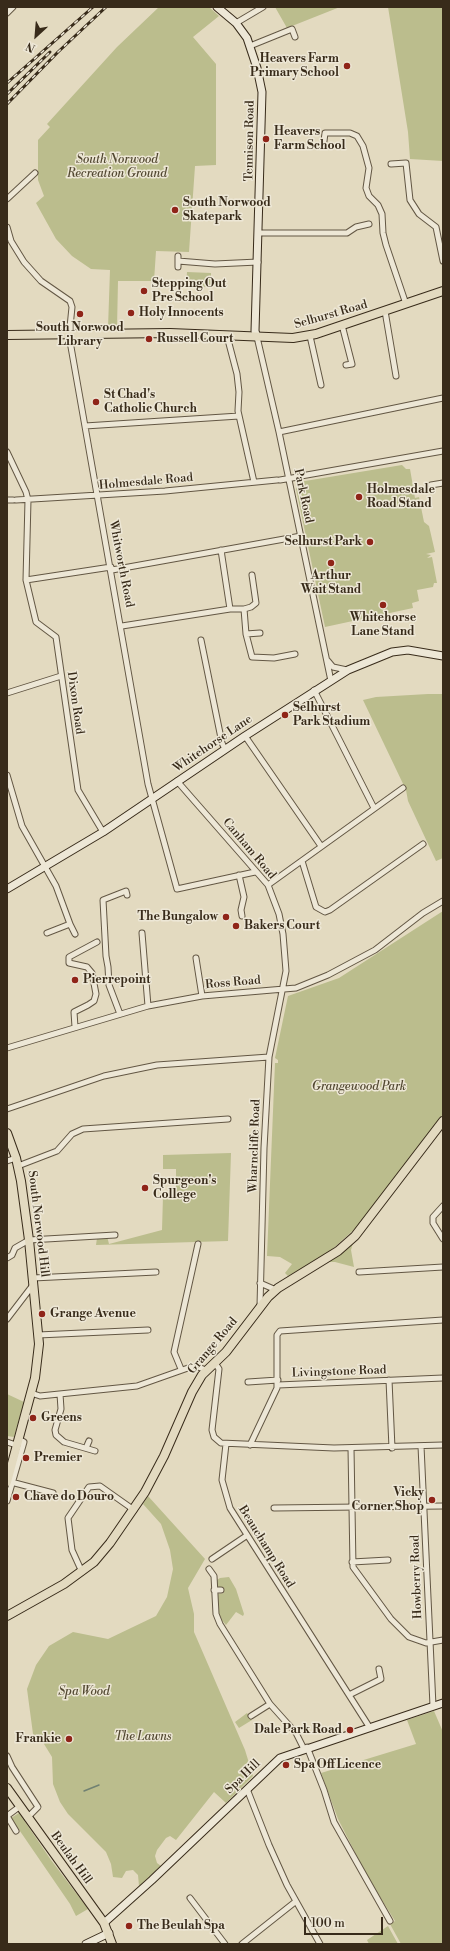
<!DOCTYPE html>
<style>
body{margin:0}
#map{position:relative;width:450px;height:1951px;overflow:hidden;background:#e3dac0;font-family:"Libre Bodoni",serif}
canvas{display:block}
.frame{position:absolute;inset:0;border:8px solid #382b1a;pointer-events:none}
.north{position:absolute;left:16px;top:16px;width:40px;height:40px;-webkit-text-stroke:3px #ede7d6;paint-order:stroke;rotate:206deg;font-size:11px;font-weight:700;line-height:16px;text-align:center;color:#382b1a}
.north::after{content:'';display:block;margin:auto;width:14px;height:18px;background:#382b1a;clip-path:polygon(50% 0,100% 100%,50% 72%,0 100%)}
.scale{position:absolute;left:304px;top:1917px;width:79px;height:18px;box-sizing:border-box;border:2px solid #382b1a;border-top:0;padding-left:5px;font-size:12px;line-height:14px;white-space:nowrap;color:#382b1a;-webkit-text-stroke:3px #ede7d6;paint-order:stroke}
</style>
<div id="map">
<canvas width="450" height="1951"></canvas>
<div class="frame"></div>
<div class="north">N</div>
<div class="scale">100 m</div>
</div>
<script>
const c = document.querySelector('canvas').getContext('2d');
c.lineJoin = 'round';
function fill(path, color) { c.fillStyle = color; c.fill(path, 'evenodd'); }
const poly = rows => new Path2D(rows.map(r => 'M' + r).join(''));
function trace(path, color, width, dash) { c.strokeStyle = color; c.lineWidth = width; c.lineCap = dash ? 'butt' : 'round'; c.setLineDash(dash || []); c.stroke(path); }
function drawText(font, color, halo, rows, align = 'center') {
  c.font = font + ' "Libre Bodoni",serif'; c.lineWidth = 3; c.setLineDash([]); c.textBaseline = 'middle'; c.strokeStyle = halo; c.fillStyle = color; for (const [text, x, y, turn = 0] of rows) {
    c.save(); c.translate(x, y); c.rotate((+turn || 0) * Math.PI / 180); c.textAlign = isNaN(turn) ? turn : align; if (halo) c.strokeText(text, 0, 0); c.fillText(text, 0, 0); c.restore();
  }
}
const green = poly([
 [159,7,209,7,219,16,193,37,216,64,216,165,195,166,189,252,156,251,154,281,118,281,117,328,108,328,110,270,91,269,72,256,56,239,36,203,44,196,38,180,38,140,50,127,47,124,117,47],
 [275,7,340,7,287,28],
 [388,7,443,7,443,161,410,159,408,132],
 [187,272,211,273,211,287,186,286],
 [402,465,406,469,410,469,415,498,419,497,424,522,429,526,435,552,426,554,431,555,427,558,432,557,437,583,434,583,433,587,417,590,419,601,412,603,413,608,325,627,296,489,299,482],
 [428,694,443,694,443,858,436,861,408,801,406,790,363,700,376,697],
 [443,911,443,1114,368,1217,327,1254,288,1276,285,1273,292,1264,280,1257,267,1256,275,1063,278,1063,278,1060,275,1058,288,996,339,978],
 [231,1153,228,1241,96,1245,97,1238,107,1236,109,1244,162,1230,163,1196,176,1196,176,1169,163,1169,163,1155],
 [353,1243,351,1250,354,1267,335,1262,325,1262],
 [7,1394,24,1402,14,1437,7,1436],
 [148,1496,205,1559,188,1588,194,1614,194,1632,245,1750,253,1776,226,1803,214,1792,176,1840,170,1836,166,1838,157,1850,155,1856,157,1863,161,1866,139,1886,138,1875,133,1870,126,1871,122,1878,113,1877,111,1864,106,1852,68,1814,60,1802,53,1784,52,1757,44,1744,33,1734,27,1689,36,1665,49,1646,73,1632,108,1639,156,1616,167,1597,173,1569,170,1550,161,1524,143,1504],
 [229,1577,236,1589,244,1614,243,1616,236,1612,226,1625,220,1618,217,1603,218,1594,224,1593,223,1587,217,1587,217,1580,220,1578],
 [434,1711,443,1732,443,1944,401,1944,390,1924,395,1921,367,1876,338,1819,321,1773,416,1744,407,1720],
 [247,1713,252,1720,239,1728,235,1722],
 [19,1813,51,1860,88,1909,76,1916,70,1904,11,1818],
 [388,1926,398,1944,369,1944,367,1940]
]);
const stream = poly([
 [84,1791,99,1785]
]);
const street = poly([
 [7,13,13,7],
 [236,23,263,7],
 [250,46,292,29,295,37],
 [324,141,325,133,350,133,357,136,363,146,369,168,366,188,369,196,378,205,382,214,383,233,386,245,406,304],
 [391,164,406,163,410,200,419,214,436,227,443,261],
 [7,199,35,173],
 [7,227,11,241,24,262,41,281,70,301,72,307,69,337,71,347,148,784,177,889,255,872],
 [258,233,347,233,356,227,369,224],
 [178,261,215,264,258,262],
 [178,267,178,256],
 [385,311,396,376],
 [342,325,352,364,346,365],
 [227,336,237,374,239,392,238,411,254,482],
 [310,336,321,385],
 [257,337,279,432,331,681],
 [85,426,239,416],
 [279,432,443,398],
 [7,452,26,492,28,500,26,580,111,567],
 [301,476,443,451],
 [280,480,298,477],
 [431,485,443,483],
 [7,500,13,500],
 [16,500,165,491,277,480],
 [112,570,301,536],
 [26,580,36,622,56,637,78,790,103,832],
 [230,609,244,609,246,634,252,657,274,658,295,654],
 [244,609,251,607,256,603,252,575],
 [122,626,230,609,221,550],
 [246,634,260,633],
 [201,640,222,743,225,749],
 [328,661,333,667,347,670],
 [314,690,374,808],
 [7,693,61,676],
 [245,736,321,846],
 [7,775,22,826,56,886,70,924,47,933],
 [177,781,268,885,279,914,283,934,286,971,269,1057,264,1148,260,1306],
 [302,861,316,907,325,912,330,910,423,844],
 [239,875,244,897,241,910,242,916],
 [268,885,403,788],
 [70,924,75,934],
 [142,933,148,1006],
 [196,958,202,996],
 [120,1014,109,985,108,967,106,956,103,900,126,891,127,895],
 [75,1027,74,1012,88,1005,94,1001,96,994,92,973,87,967,69,963,69,957,97,942],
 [7,1048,148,1006,202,996,296,988,328,975,375,950,423,913,443,901],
 [7,1109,104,1076,157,1065,269,1057],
 [7,1161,16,1158],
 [18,1166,57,1151,72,1134,83,1129,228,1119],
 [443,1206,433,1217,433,1223,443,1239],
 [7,1258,12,1255,15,1248,29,1240,115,1235],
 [359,1272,443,1267],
 [33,1278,156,1272],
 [260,1283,276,1290],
 [7,1319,33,1285],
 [38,1335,148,1330],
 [215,1363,219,1369,212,1430,214,1437,221,1443,334,1448,443,1445],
 [181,1369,174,1352,198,1244],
 [389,1380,392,1448],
 [248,1382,278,1380],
 [278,1385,443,1378],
 [31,1393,40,1396,137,1386,188,1368,198,1367,206,1370],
 [60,1394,61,1409,55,1430,56,1435,64,1442,95,1451],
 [7,1442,16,1445],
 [226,1444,222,1480,230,1508,370,1728],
 [250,1445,277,1388,277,1335,280,1331,443,1320],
 [421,1446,433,1706],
 [86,1448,89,1441],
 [351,1448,353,1567,391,1619,409,1637,426,1643,443,1640],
 [11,1482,53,1493],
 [7,1501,24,1442,18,1439],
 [274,1508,443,1506],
 [212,1559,246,1536],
 [352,1562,388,1560],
 [209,1569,214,1576,216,1614,220,1624,270,1704,296,1733,304,1749],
 [82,1572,72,1550,68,1518,89,1487,100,1486,134,1510],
 [214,1590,221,1590],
 [349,1695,381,1679,379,1669],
 [251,1716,270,1704],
 [307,1747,324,1790,334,1822,390,1921],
 [7,1756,12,1767,38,1807,27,1818],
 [247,1789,269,1845,287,1885,320,1944],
 [7,1816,16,1831],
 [7,1816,19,1807],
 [190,1898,225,1944],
 [242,1944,295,1902]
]);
const secondary = poly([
 [217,7,236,23,247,38,257,68,262,92,255,331,257,337],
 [7,889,103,832,245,736,348,670,392,652,408,650,443,656],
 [104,1923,152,1880,280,1758,443,1703],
 [86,1944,109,1933]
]);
const primary = poly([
 [7,335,170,333,293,338,316,334,443,291],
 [7,1133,16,1158,21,1181,29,1240,39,1344,35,1378,7,1482],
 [7,1616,64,1584,94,1562,110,1543,145,1492,164,1456,192,1392,202,1375,226,1352,268,1297,278,1288,338,1251,355,1236,443,1121],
 [7,1788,104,1923,112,1944]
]);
const rail = poly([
 [7,83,93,7],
 [7,94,50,52],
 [7,104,58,52,106,7]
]);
const markers = [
 [347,66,4,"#8f2418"],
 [266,139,4,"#8f2418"],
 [175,210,4,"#8f2418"],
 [144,291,4,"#8f2418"],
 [131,313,4,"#8f2418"],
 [80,314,4,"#8f2418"],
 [149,339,4,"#8f2418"],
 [96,402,4,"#8f2418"],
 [359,497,4,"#8f2418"],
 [370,542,4,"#8f2418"],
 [331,563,4,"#8f2418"],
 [383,605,4,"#8f2418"],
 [285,715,4,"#8f2418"],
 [226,917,4,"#8f2418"],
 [236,926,4,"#8f2418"],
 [75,980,4,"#8f2418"],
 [145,1188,4,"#8f2418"],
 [42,1314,4,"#8f2418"],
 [33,1418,4,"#8f2418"],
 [26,1458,4,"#8f2418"],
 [16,1497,4,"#8f2418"],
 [432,1500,4,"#8f2418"],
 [350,1730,4,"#8f2418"],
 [69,1739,4,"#8f2418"],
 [286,1765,4,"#8f2418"],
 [129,1926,4,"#8f2418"]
];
const poiNames = [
 ["Heavers Farm",339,59,"right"],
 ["Primary School",339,73,"right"],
 ["Heavers",274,132],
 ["Farm School",274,146],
 ["South Norwood",183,203],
 ["Skatepark",183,217],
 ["Stepping Out",152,284],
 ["Pre School",152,298],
 ["Holy Innocents",139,313],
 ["South Norwood",80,328,"center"],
 ["Library",80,342,"center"],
 ["Russell Court",157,339],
 ["St Chad's",104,395],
 ["Catholic Church",104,409],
 ["Holmesdale",367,490],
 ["Road Stand",367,504],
 ["Selhurst Park",362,542,"right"],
 ["Arthur",331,576,"center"],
 ["Wait Stand",331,590,"center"],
 ["Whitehorse",383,618,"center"],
 ["Lane Stand",383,632,"center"],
 ["Selhurst",293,708],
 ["Park Stadium",293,722],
 ["The Bungalow",218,917,"right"],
 ["Bakers Court",244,926],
 ["Pierrepoint",83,980],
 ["Spurgeon's",153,1181],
 ["College",153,1195],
 ["Grange Avenue",50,1314],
 ["Greens",41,1418],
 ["Premier",34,1458],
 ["Vicky",424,1493,"right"],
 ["Corner Shop",424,1507,"right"],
 ["Chave do Douro",24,1497],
 ["Dale Park Road",342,1730,"right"],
 ["Frankie",61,1739,"right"],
 ["Spa Off Licence",294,1765],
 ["The Beulah Spa",137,1926]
];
const streetNames = [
 ["Tennison Road",250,141,-89],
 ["Selhurst Road",331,315,-16],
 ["Holmesdale Road",146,482,-5],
 ["Park Road",303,496,78],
 ["Whitworth Road",121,564,79],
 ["Dixon Road",75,703,82],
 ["Whitehorse Lane",213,744,-34],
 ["Canham Road",249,849,50],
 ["Ross Road",233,983,-5],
 ["Wharncliffe Road",255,1146,-88],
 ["South Norwood Hill",38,1224,83],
 ["Grange Road",213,1346,-50],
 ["Livingstone Road",339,1372,-2],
 ["Beauchamp Road",266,1547,58],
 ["Howberry Road",417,1577,-92],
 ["Spa Hill",243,1777,-44],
 ["Beulah Hill",71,1858,54]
];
const parkNames = [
 ["South Norwood",117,160],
 ["Recreation Ground",117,174],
 ["Grangewood Park",359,1087],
 ["Spa Wood",84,1692],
 ["The Lawns",143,1737]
];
fill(green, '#bbbd8d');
trace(stream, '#708172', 1.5);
trace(street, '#635744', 7);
trace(secondary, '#382b1a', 9);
trace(primary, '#382b1a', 10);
trace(street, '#ede7d6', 5);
trace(secondary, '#ede7d6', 7);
trace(primary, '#e3dac0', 8);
trace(rail, '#382b1a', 3);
trace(rail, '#ede7d6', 1.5, [4.5]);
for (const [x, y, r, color] of markers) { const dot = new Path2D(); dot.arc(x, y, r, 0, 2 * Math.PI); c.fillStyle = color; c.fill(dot); trace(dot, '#ede7d6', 1.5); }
drawText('bold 12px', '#382b1a', '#ede7d6', poiNames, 'left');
drawText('12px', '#382b1a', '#ede7d6', streetNames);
drawText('italic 12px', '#524831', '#ede7d6', parkNames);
</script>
